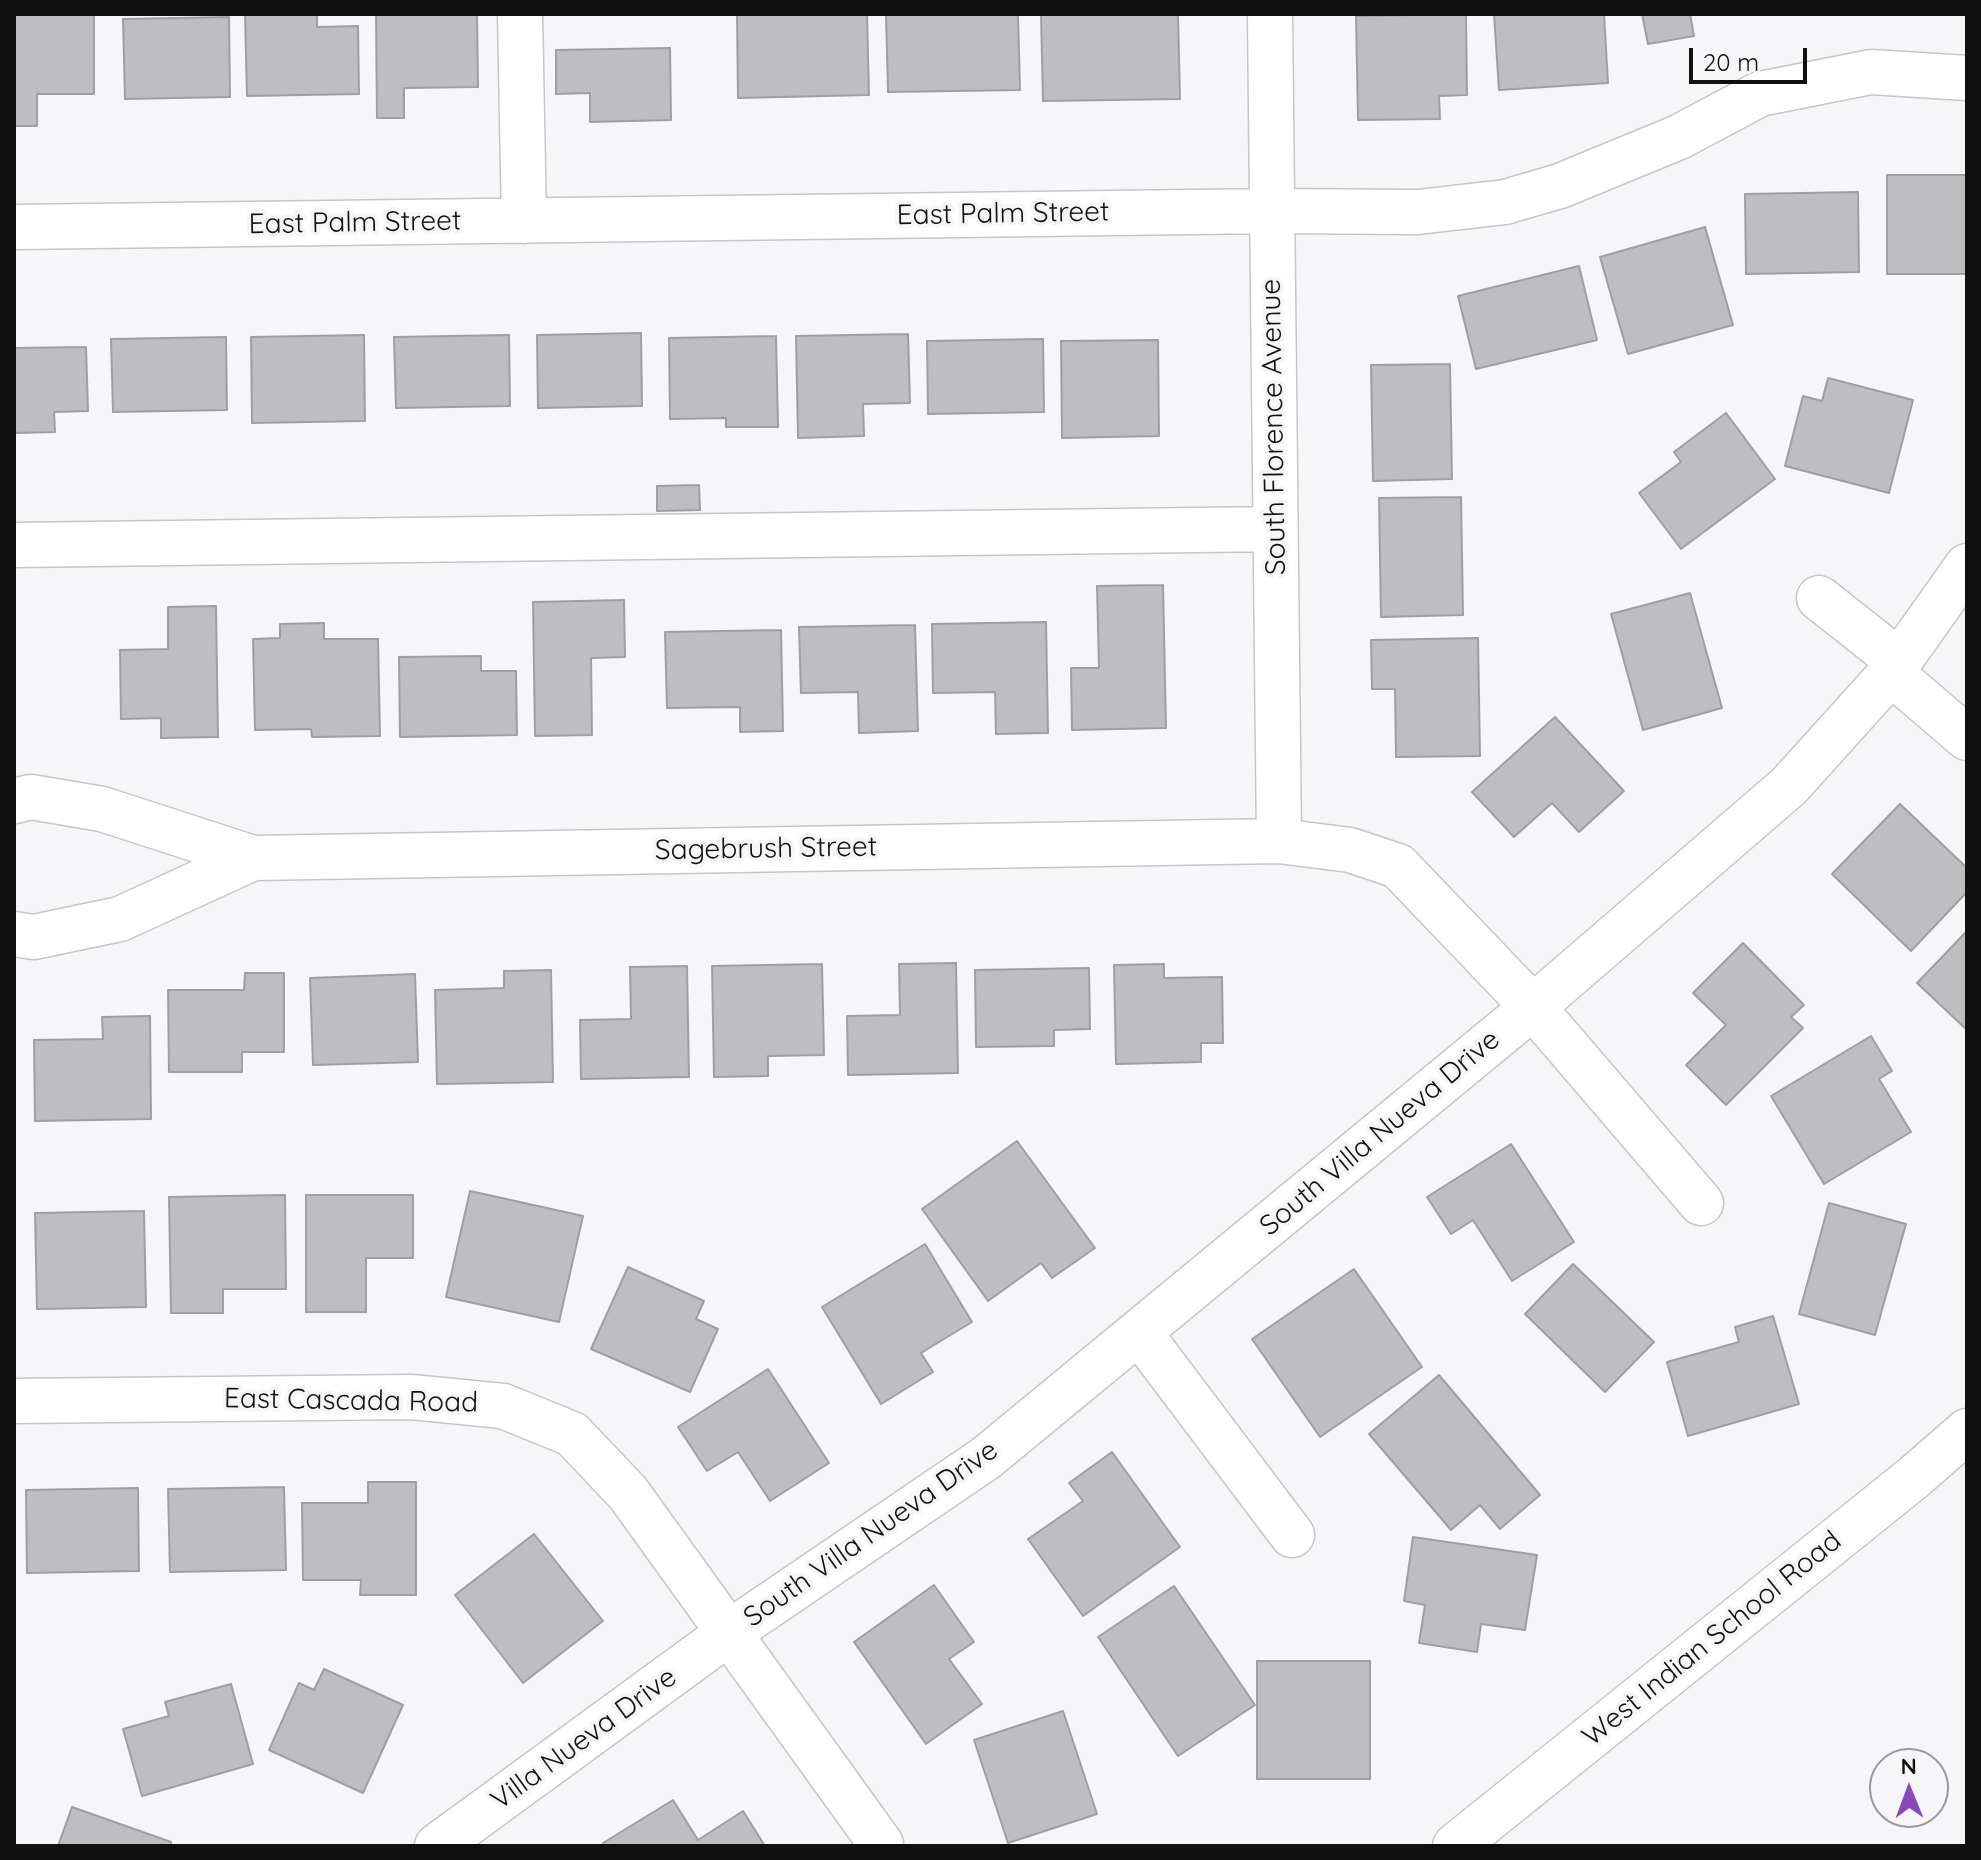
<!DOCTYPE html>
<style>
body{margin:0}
#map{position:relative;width:1981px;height:1860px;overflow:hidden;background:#f6f6f8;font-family:Quicksand,sans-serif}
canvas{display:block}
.frame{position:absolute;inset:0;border:16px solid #101011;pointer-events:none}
.north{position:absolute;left:1869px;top:1748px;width:80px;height:80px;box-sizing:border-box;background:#f6f6f8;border:2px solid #9a9a9c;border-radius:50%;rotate:359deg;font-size:22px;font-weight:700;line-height:32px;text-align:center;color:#101011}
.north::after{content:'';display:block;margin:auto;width:28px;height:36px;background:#8b48bc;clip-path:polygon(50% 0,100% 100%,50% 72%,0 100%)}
.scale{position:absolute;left:1689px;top:48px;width:118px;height:36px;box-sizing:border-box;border:4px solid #101011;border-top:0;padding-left:10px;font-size:24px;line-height:28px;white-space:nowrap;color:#101011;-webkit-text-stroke:6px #f6f6f8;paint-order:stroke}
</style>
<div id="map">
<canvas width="1981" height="1860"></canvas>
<div class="frame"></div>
<div class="north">N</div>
<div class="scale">20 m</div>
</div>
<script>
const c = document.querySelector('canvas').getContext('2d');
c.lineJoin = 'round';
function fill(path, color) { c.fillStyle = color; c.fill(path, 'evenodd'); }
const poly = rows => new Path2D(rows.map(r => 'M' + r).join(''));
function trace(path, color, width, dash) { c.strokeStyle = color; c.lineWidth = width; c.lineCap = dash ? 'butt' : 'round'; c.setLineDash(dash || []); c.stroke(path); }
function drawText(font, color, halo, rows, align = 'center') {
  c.font = font + ' Quicksand,sans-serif'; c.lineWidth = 8; c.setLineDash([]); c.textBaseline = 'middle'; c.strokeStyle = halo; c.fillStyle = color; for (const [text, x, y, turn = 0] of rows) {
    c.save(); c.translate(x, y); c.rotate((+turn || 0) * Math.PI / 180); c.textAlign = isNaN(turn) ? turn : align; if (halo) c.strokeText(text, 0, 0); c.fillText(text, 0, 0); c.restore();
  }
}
const building = poly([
 [14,14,94,14,94,94,37,94,37,126,14,126,14,14],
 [245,14,317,14,317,27,358,26,359,94,247,96,245,14],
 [376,14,477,14,478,87,404,88,404,118,377,118,376,14],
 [737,14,867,14,869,95,738,98,737,14],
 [886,14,1018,14,1020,90,888,92,886,14],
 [1041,14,1178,14,1180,99,1043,101,1041,14],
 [1466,14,1467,95,1439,96,1440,119,1358,120,1356,16,1466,14],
 [1494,14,1604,14,1608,83,1499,90,1494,14],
 [1642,14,1690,14,1694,36,1648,44,1642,14],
 [229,17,230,97,125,99,123,19,229,17],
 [670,48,671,120,590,122,590,93,556,94,556,50,670,48],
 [1887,175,1967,175,1967,274,1887,274,1887,175],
 [1858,192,1859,272,1746,274,1745,194,1858,192],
 [1705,227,1733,325,1628,354,1600,257,1705,227],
 [1579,266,1597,340,1476,369,1458,296,1579,266],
 [641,333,642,406,538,408,537,335,641,333],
 [908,334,910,403,863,404,864,436,798,438,796,336,908,334],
 [364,335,365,421,252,423,251,337,364,335],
 [509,335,510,406,396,408,394,337,509,335],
 [776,336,778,427,726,427,726,418,670,419,669,338,776,336],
 [226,337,227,410,113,412,111,339,226,337],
 [1043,339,1044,412,928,414,927,341,1043,339],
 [1158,340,1159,436,1062,438,1061,341,1158,340],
 [86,347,88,411,54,412,55,432,14,433,14,348,86,347],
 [1450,364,1452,479,1373,481,1371,365,1450,364],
 [1828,378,1913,400,1889,493,1785,466,1803,396,1822,401,1828,378],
 [1726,413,1775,479,1681,549,1639,493,1681,462,1674,452,1726,413],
 [699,485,700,510,657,511,657,486,699,485],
 [1461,497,1463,615,1381,617,1379,498,1461,497],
 [1163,585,1166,728,1072,730,1071,668,1099,668,1097,586,1163,585],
 [1690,593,1722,708,1643,730,1611,614,1690,593],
 [624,600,625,657,591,658,592,735,535,736,533,602,624,600],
 [216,606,218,737,161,738,161,718,121,719,120,650,168,649,168,607,216,606],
 [1046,622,1048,733,996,734,995,692,933,693,932,624,1046,622],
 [324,623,324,639,378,639,380,736,312,737,311,729,255,730,253,639,280,638,280,624,324,623],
 [915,625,918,731,859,733,858,692,801,693,799,627,915,625],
 [781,630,783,731,740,732,740,707,667,708,665,632,781,630],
 [1478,638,1480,756,1396,757,1395,689,1372,689,1371,640,1478,638],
 [481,656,481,671,516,671,517,735,400,737,399,657,481,656],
 [1555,717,1624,791,1579,832,1552,803,1514,837,1472,792,1555,717],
 [1900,804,1967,868,1967,892,1911,951,1832,874,1900,804],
 [1967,931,1967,1030,1917,983,1967,931],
 [1743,943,1804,1005,1791,1017,1803,1028,1726,1105,1686,1065,1726,1025,1693,993,1743,943],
 [956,963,958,1073,848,1075,847,1016,900,1015,899,964,956,963],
 [822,964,824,1055,768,1056,768,1076,714,1077,712,966,822,964],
 [1164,964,1164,978,1222,977,1223,1043,1201,1043,1201,1062,1116,1064,1114,965,1164,964],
 [687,966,689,1077,581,1079,580,1020,631,1019,630,967,687,966],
 [1089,968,1090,1029,1054,1030,1054,1046,976,1047,975,970,1089,968],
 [551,970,553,1082,437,1084,435,990,504,988,504,971,551,970],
 [245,973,284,973,284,1052,242,1052,242,1072,169,1072,168,990,244,990,245,973],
 [415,974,418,1062,313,1065,310,978,415,974],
 [150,1016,151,1119,35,1121,34,1040,103,1039,102,1017,150,1016],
 [1871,1036,1892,1071,1879,1079,1911,1132,1824,1184,1771,1096,1871,1036],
 [1017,1141,1095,1248,1052,1278,1041,1263,988,1301,922,1209,1017,1141],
 [1511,1144,1574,1242,1512,1281,1473,1220,1451,1234,1427,1197,1511,1144],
 [470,1191,583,1216,559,1322,446,1297,470,1191],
 [285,1195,286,1289,223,1289,223,1313,171,1313,169,1197,285,1195],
 [306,1195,413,1195,413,1258,366,1258,366,1312,306,1312,306,1195],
 [1829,1203,1906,1224,1875,1335,1799,1314,1829,1203],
 [144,1211,146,1307,37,1309,35,1213,144,1211],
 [925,1244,972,1322,921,1353,933,1372,881,1404,822,1307,925,1244],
 [1573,1264,1654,1342,1605,1392,1525,1314,1573,1264],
 [628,1267,704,1301,696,1319,718,1329,690,1392,591,1349,628,1267],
 [1354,1269,1422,1367,1320,1437,1252,1339,1354,1269],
 [1773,1316,1799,1404,1688,1436,1667,1362,1739,1342,1735,1327,1773,1316],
 [768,1369,829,1463,770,1501,738,1452,707,1471,678,1427,768,1369],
 [1439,1375,1540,1495,1500,1529,1480,1505,1451,1530,1369,1434,1439,1375],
 [1112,1452,1180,1547,1083,1616,1028,1539,1083,1501,1069,1483,1112,1452],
 [368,1482,416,1482,416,1595,360,1595,361,1580,303,1580,302,1503,368,1503,368,1482],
 [284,1487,286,1570,170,1572,168,1489,284,1487],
 [138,1488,139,1571,27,1573,26,1490,138,1488],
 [534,1534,603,1621,523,1683,455,1595,534,1534],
 [1413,1537,1537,1555,1525,1630,1481,1624,1477,1652,1419,1643,1425,1605,1404,1601,1413,1537],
 [934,1585,974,1642,949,1659,982,1704,926,1744,854,1642,934,1585],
 [1174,1586,1255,1705,1178,1756,1098,1637,1174,1586],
 [1257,1661,1370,1661,1370,1779,1257,1779,1257,1661],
 [324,1669,403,1705,363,1793,269,1750,299,1683,314,1690,324,1669],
 [231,1684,253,1764,142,1796,123,1729,169,1716,165,1702,231,1684],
 [1063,1711,1097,1814,1008,1843,974,1740,1063,1711],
 [673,1800,698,1840,743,1811,765,1846,605,1846,603,1843,673,1800],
 [72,1807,171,1842,170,1846,58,1846,72,1807]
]);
const minor = poly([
 [520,14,524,221],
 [1270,14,1279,841],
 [14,227,1271,211,1418,212,1505,202,1560,186,1679,137,1760,94,1871,72,1967,78],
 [14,545,1275,529],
 [1819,598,1900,662],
 [1891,673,1967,738],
 [14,801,31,797,102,809,253,858,1279,841,1350,850,1398,866,1533,1007,1701,1203],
 [14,934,34,937,120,919,253,858],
 [1139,1332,1292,1535],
 [14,1401,411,1397,503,1406,572,1434,628,1493,881,1844],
 [437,1846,730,1632,986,1458,1533,1007,1789,786,1891,673,1967,566]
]);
const major = poly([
 [1455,1846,1913,1478,1967,1431]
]);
const streetNames = [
 ["East Palm Street",1003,214,-1],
 ["East Palm Street",355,223,-1],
 ["South Florence Avenue",1274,427,-91],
 ["Sagebrush Street",766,849,-1],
 ["South Villa Nueva Drive",1380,1133,-40],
 ["East Cascada Road",351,1401,1],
 ["South Villa Nueva Drive",871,1534,-35],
 ["West Indian School Road",1712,1639,-39],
 ["Villa Nueva Drive",584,1739,-36]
];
fill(building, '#bebdbf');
trace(building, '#9f9ea0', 2);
trace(minor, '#c5c6c8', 47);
trace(major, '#c5c6c8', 47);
trace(minor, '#fff', 44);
trace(major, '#fff', 44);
drawText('28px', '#101011', '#f6f6f8', streetNames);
</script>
